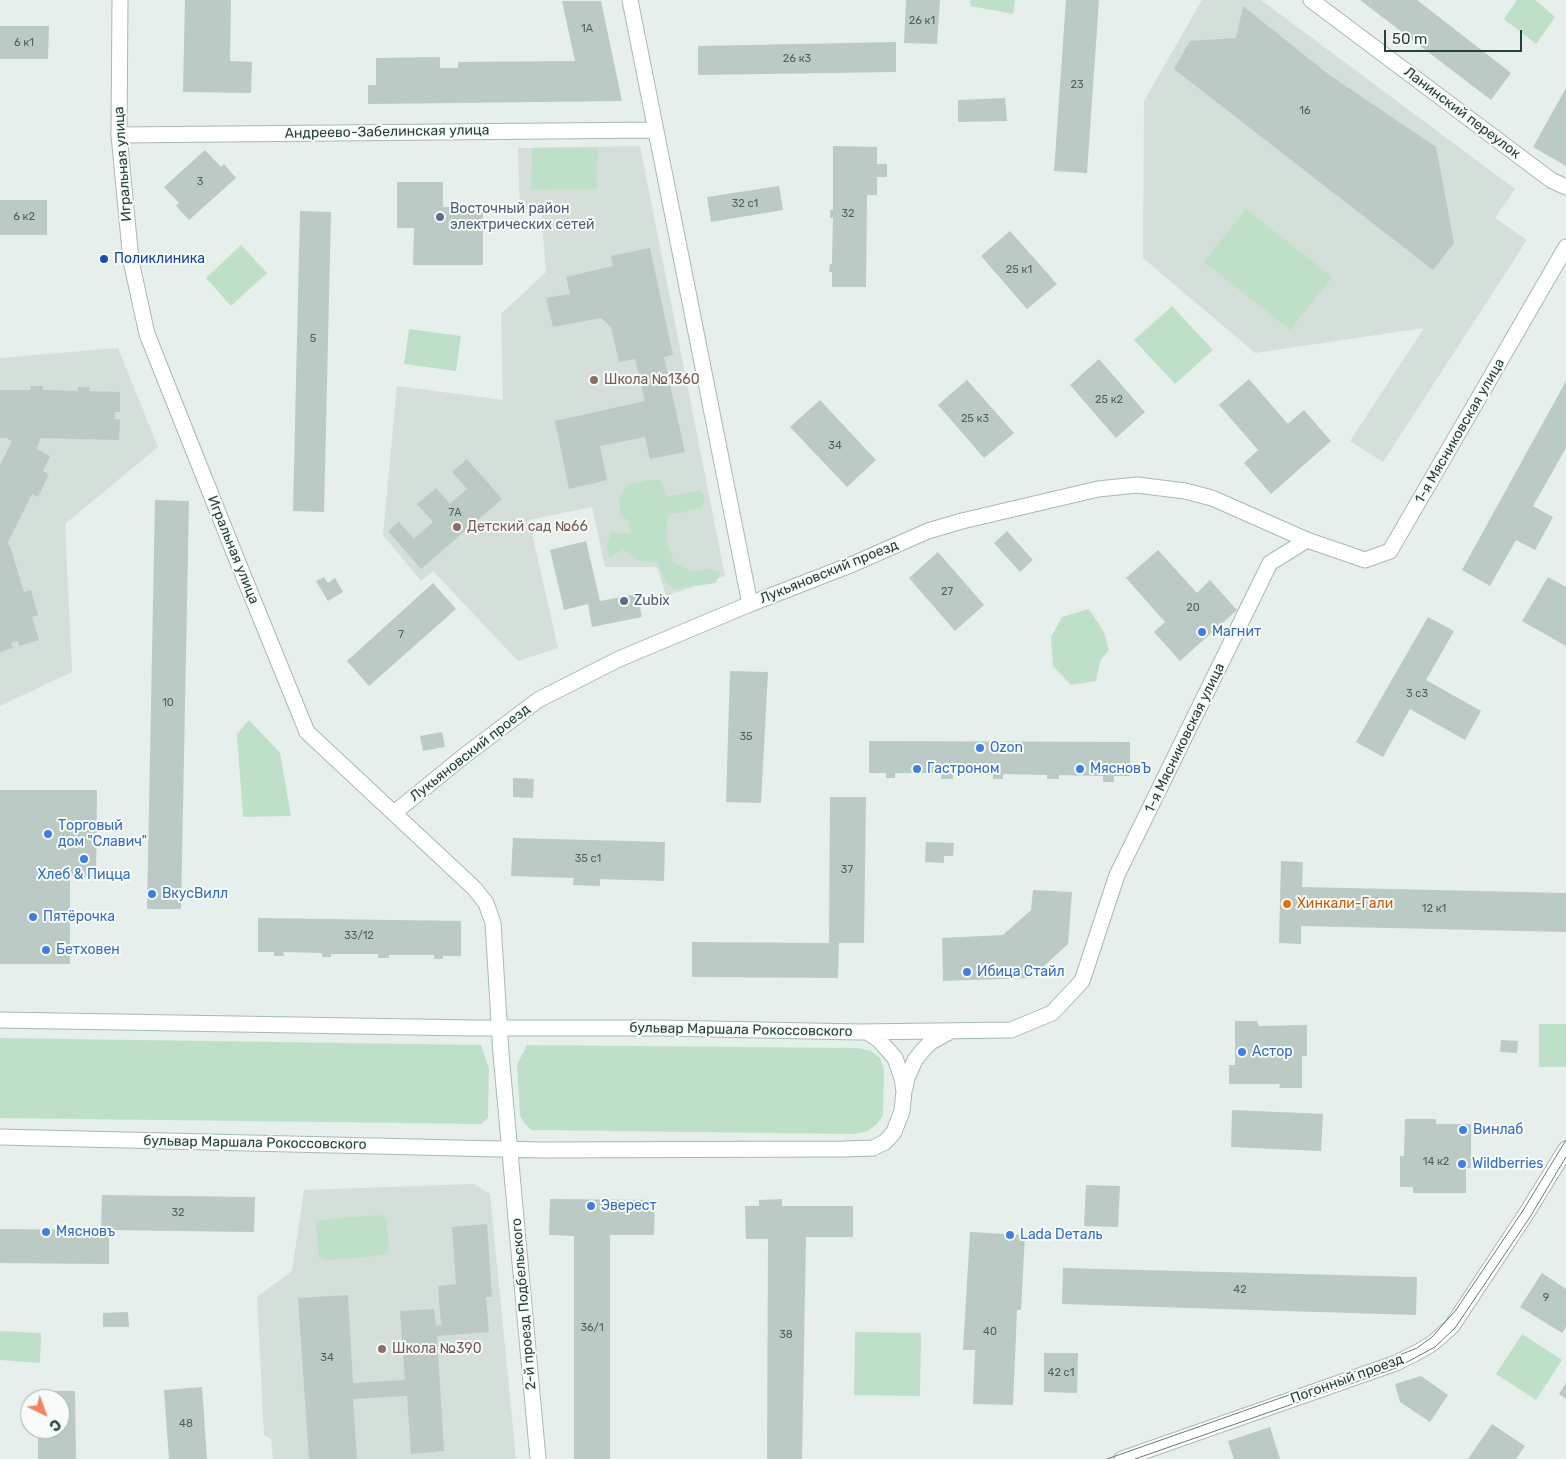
<!DOCTYPE html>
<meta charset="utf-8">
<style>
body{margin:0}
#map{position:relative;width:1566px;height:1459px;overflow:hidden;background:#e6efeb;font-family:Rubik,sans-serif}
canvas{display:block}
.north{position:absolute;left:20px;top:1389px;width:50px;height:50px;box-sizing:border-box;background:#f7fbf9;border:1px solid #a3b1ad;border-radius:50%;rotate:138deg;font-size:14px;font-weight:700;line-height:20px;text-align:center;color:#24423a}
.north::after{content:'';display:block;margin:auto;width:18px;height:22px;background:#f4845f;clip-path:polygon(50% 0,100% 100%,50% 72%,0 100%)}
.scale{position:absolute;left:1384px;top:30px;width:138px;height:22px;box-sizing:border-box;border:2px solid #24423a;border-top:0;padding-left:6px;font-size:15px;line-height:18px;white-space:nowrap;color:#24423a;-webkit-text-stroke:4px #f7fbf9;paint-order:stroke}
</style>
<div id="map">
<canvas width="1566" height="1459"></canvas>
<div class="north">С</div>
<div class="scale">50 m</div>
</div>
<script>
const c = document.querySelector('canvas').getContext('2d');
c.lineJoin = 'round';
function fill(path, color) { c.fillStyle = color; c.fill(path, 'evenodd'); }
const poly = rows => new Path2D(rows.map(r => 'M' + r).join(''));
function trace(path, color, width, dash) { c.strokeStyle = color; c.lineWidth = width; c.lineCap = dash ? 'butt' : 'round'; c.setLineDash(dash || []); c.stroke(path); }
function drawText(font, color, halo, rows, align = 'center') {
  c.font = font + ' Rubik,sans-serif'; c.lineWidth = 4; c.setLineDash([]); c.textBaseline = 'middle'; c.strokeStyle = halo; c.fillStyle = color; for (const [text, x, y, turn = 0] of rows) {
    c.save(); c.translate(x, y); c.rotate((+turn || 0) * Math.PI / 180); c.textAlign = isNaN(turn) ? turn : align; if (halo) c.strokeText(text, 0, 0); c.fillText(text, 0, 0); c.restore();
  }
}
const built = poly([
 [1202,0,1261,0,1515,189,1495,218,1527,240,1383,462,1350,441,1424,328,1255,353,1143,258,1144,101],
 [640,146,725,576,666,596,657,567,605,567,592,507,529,520,558,648,518,661,433,571,421,581,383,535,397,386,503,400,501,314,546,272,541,209,520,209,518,148],
 [118,348,158,447,65,524,72,672,0,706,0,358],
 [474,1184,490,1194,516,1459,273,1459,271,1439,264,1435,257,1297,292,1271,304,1190]
]);
const green = poly([
 [971,0,1015,0,1013,14,970,6],
 [1517,0,1535,0,1555,17,1536,44,1504,19],
 [598,147,597,189,531,190,532,148],
 [1246,209,1332,277,1290,330,1204,262],
 [241,245,267,273,231,306,206,278],
 [1172,306,1213,350,1175,384,1134,340],
 [409,329,461,336,456,371,404,364],
 [647,480,661,480,666,497,700,490,705,497,701,508,668,515,666,538,674,563,692,571,712,569,720,573,716,583,673,589,665,582,658,563,637,560,623,550,609,558,607,544,611,532,630,534,630,522,620,515,619,498,627,485],
 [1089,609,1104,632,1109,650,1100,661,1096,681,1071,685,1053,666,1051,637,1062,617],
 [249,720,280,753,291,816,243,817,237,734],
 [1539,1024,1566,1024,1566,1067,1539,1067],
 [0,1038,481,1045,489,1068,488,1118,481,1124,0,1118],
 [527,1045,857,1048,871,1051,880,1058,884,1069,883,1115,877,1124,868,1131,855,1134,531,1130,525,1124,520,1116,517,1065],
 [380,1215,386,1218,387,1221,389,1248,388,1251,383,1255,332,1260,325,1260,319,1257,316,1224,322,1220,328,1219],
 [0,1331,41,1333,40,1363,0,1360],
 [855,1332,921,1333,920,1396,854,1395],
 [1522,1334,1562,1360,1536,1400,1496,1374]
]);
const building = poly([
 [185,0,231,0,230,61,252,62,251,93,183,92],
 [906,0,940,0,937,44,904,43],
 [1066,0,1099,0,1087,173,1054,171],
 [1360,0,1417,0,1511,73,1491,100],
 [562,1,601,1,622,101,368,104,368,85,376,85,376,58,440,57,440,68,458,68,458,62,575,61],
 [1243,6,1328,74,1436,147,1454,243,1433,270,1174,69,1190,41,1236,38],
 [0,26,49,26,48,59,0,59],
 [896,42,896,72,698,75,698,46],
 [1566,88,1566,166,1533,147],
 [1005,98,1007,121,958,122,958,100],
 [833,146,877,147,877,164,887,164,887,177,877,177,877,195,867,195,866,287,832,287,832,272,829,272,830,264,832,264,833,218,830,218,830,210,833,210],
 [205,150,221,167,224,164,236,178,189,220,176,206,179,203,164,187],
 [397,182,443,182,443,207,483,207,483,265,413,265,414,228,397,228],
 [779,186,783,210,711,222,707,197],
 [0,200,47,200,47,235,0,235],
 [300,211,331,212,324,512,293,511],
 [1010,231,1057,284,1027,309,981,256],
 [650,248,673,355,664,357,685,452,650,459,645,437,600,446,607,480,569,489,555,421,645,401,635,359,619,362,611,327,601,318,553,327,546,298,570,294,566,277,613,266,611,256],
 [1099,359,1145,412,1116,438,1070,385],
 [1249,379,1288,424,1304,410,1331,441,1271,494,1244,463,1258,450,1219,405],
 [967,380,1014,433,984,458,938,405],
 [1566,381,1566,448,1533,506,1553,517,1535,550,1516,540,1490,586,1462,570],
 [31,386,43,386,43,390,78,391,78,387,89,387,89,391,120,392,120,412,115,412,115,419,120,419,119,440,41,438,36,449,50,456,43,471,49,474,38,497,32,494,7,544,10,546,24,592,31,590,38,615,32,617,39,640,19,646,18,641,11,643,13,648,0,652,0,465,12,441,6,438,0,438,0,390,31,390],
 [820,400,876,460,847,487,790,427],
 [467,459,502,499,421,569,388,531,399,522,414,539,433,522,417,504,436,488,450,504,467,489,452,472],
 [155,500,189,501,181,909,147,909],
 [1007,531,1033,560,1020,572,994,543],
 [586,541,600,601,637,594,642,617,592,627,588,604,564,610,550,550],
 [1158,550,1197,593,1210,580,1237,610,1180,661,1154,632,1165,622,1126,578],
 [938,552,984,605,955,631,909,578],
 [324,577,328,583,335,578,343,592,328,601,316,581],
 [1548,577,1566,587,1566,646,1522,621],
 [433,583,456,609,369,686,347,661],
 [1428,617,1454,631,1426,680,1481,711,1465,740,1410,709,1383,757,1356,742],
 [730,671,768,672,761,803,726,802],
 [442,732,445,747,423,751,420,736],
 [869,741,1130,742,1130,776,1114,776,1114,782,1103,782,1103,776,1059,775,1059,779,1047,779,1047,775,1003,774,1003,779,993,779,993,775,953,774,953,779,941,779,941,773,895,773,895,778,886,778,886,773,869,773],
 [513,778,534,779,533,798,513,797],
 [0,790,97,790,96,877,70,877,70,964,0,964],
 [830,797,866,797,864,943,839,943,838,978,692,977,692,942,829,943],
 [513,838,665,842,664,881,600,879,600,886,573,885,574,878,511,876],
 [926,842,954,843,953,856,944,856,944,863,925,862],
 [1281,861,1303,862,1302,887,1566,893,1566,932,1301,926,1301,944,1279,943],
 [1033,890,1072,892,1068,944,1031,978,943,981,942,938,1003,935,1031,910],
 [258,918,461,921,461,956,443,956,443,959,434,959,434,955,389,955,389,958,378,958,378,954,331,954,331,957,322,957,322,953,283,952,284,956,274,956,274,952,258,952],
 [1235,1021,1257,1021,1259,1026,1307,1025,1307,1056,1302,1056,1302,1088,1279,1088,1280,1084,1229,1084,1229,1065,1235,1065],
 [1501,1040,1518,1041,1517,1053,1500,1052],
 [1232,1110,1323,1114,1321,1151,1231,1147],
 [1405,1119,1436,1119,1436,1124,1471,1124,1471,1168,1466,1168,1466,1193,1413,1193,1413,1187,1400,1187,1400,1156,1404,1156],
 [1086,1185,1120,1186,1118,1227,1084,1226],
 [102,1195,255,1197,254,1232,109,1230,109,1264,0,1263,0,1229,101,1230],
 [550,1199,655,1200,654,1235,610,1235,610,1459,574,1459,574,1236,549,1235],
 [782,1199,782,1206,853,1206,853,1237,806,1237,802,1459,767,1459,768,1239,746,1239,745,1206,759,1206,759,1200],
 [487,1224,492,1297,486,1297,489,1332,437,1336,444,1451,411,1454,407,1396,353,1399,357,1459,309,1459,298,1298,348,1295,353,1383,405,1380,400,1311,434,1309,436,1326,441,1325,438,1286,456,1284,452,1227],
 [970,1232,1025,1235,1021,1310,1017,1310,1013,1405,973,1404,975,1350,963,1350],
 [1063,1268,1417,1277,1416,1315,1062,1304],
 [1542,1273,1566,1289,1566,1327,1562,1333,1520,1307],
 [128,1312,129,1327,103,1327,103,1313],
 [1044,1353,1078,1353,1077,1393,1044,1392],
 [1421,1376,1448,1395,1430,1422,1400,1402,1395,1384],
 [1566,1383,1566,1399,1559,1394],
 [202,1387,207,1459,169,1459,164,1390],
 [37,1391,75,1391,76,1459,38,1459,38,1429,60,1429,60,1399,37,1399],
 [1492,1424,1525,1446,1516,1459,1468,1459],
 [1270,1427,1280,1459,1234,1459,1228,1441]
]);
const street = poly([
 [630,0,750,604],
 [1311,0,1551,180,1566,187],
 [119,135,656,130],
 [1122,1459,1396,1363,1418,1352,1433,1343,1452,1326,1526,1214,1566,1149]
]);
const secondary = poly([
 [120,0,119,135,131,261,147,334,239,565,307,732,474,888,486,903,493,923,501,1054,538,1459],
 [394,813,464,756,538,700,619,659,750,604,853,564,928,531,962,521,1098,489,1137,485,1185,491,1212,498,1307,540],
 [0,1020,472,1028,661,1028,859,1032,1011,1030,1052,1013,1082,981,1117,875,1270,563,1307,540,1365,560,1390,551,1566,247],
 [905,1088,907,1078,915,1060,923,1050,931,1042,951,1031],
 [0,1137,540,1150,844,1149,873,1148,885,1142,894,1132,902,1111,904,1091,902,1078,895,1058,879,1040,867,1032]
]);
const tram = poly([
 [1107,1459,1377,1364,1417,1348,1432,1337,1456,1310,1522,1212,1566,1140],
 [1135,1459,1396,1368,1435,1347,1455,1328,1530,1217,1566,1157]
]);
const markers = [
 [440,217,5,"#5c6f8a"],
 [104,259,5,"#1a4fb4"],
 [594,380,5,"#8d6e63"],
 [457,527,5,"#8d6e63"],
 [624,601,5,"#5c6f8a"],
 [1202,632,5,"#3f7fe0"],
 [980,748,5,"#3f7fe0"],
 [917,769,5,"#3f7fe0"],
 [1080,769,5,"#3f7fe0"],
 [48,834,5,"#3f7fe0"],
 [84,859,5,"#3f7fe0"],
 [152,894,5,"#3f7fe0"],
 [1287,904,5,"#e8710a"],
 [33,917,5,"#3f7fe0"],
 [46,950,5,"#3f7fe0"],
 [967,972,5,"#3f7fe0"],
 [1242,1052,5,"#3f7fe0"],
 [1463,1130,5,"#3f7fe0"],
 [1462,1164,5,"#3f7fe0"],
 [591,1206,5,"#3f7fe0"],
 [46,1232,5,"#3f7fe0"],
 [1010,1235,5,"#3f7fe0"],
 [382,1349,5,"#8d6e63"]
];
const numberNames = [
 ["26 к1",922,21],
 ["1А",587,29],
 ["6 к1",24,43],
 ["26 к3",797,59],
 ["23",1077,85],
 ["16",1305,111],
 ["3",200,182],
 ["32 с1",745,204],
 ["32",848,214],
 ["6 к2",24,217],
 ["25 к1",1019,270],
 ["5",313,339],
 ["25 к2",1109,400],
 ["25 к3",975,419],
 ["34",835,446],
 ["7А",455,513],
 ["27",947,592],
 ["20",1193,608],
 ["7",401,635],
 ["3 с3",1417,694],
 ["10",168,703],
 ["35",746,737],
 ["35 с1",588,859],
 ["37",847,870],
 ["12 к1",1434,909],
 ["33/12",359,936],
 ["14 к2",1436,1162],
 ["32",178,1213],
 ["42",1240,1290],
 ["9",1546,1298],
 ["36/1",592,1328],
 ["40",990,1332],
 ["38",786,1335],
 ["34",327,1358],
 ["42 c1",1061,1373],
 ["48",186,1424]
];
const streetNames = [
 ["Ланинский переулок",1462,113,37],
 ["Андреево-Забелинская улица",387,132,-1],
 ["Игральная улица",123,164,-94],
 ["1-я Мясниковская улица",1460,431,-60],
 ["Игральная улица",233,550,68],
 ["Лукьяновский проезд",829,572,-22],
 ["1-я Мясниковская улица",1185,738,-64],
 ["Лукьяновский проезд",470,753,-38],
 ["бульвар Маршала Рокоссовского",741,1030,1],
 ["бульвар Маршала Рокоссовского",255,1143,1],
 ["2-й проезд Подбельского",524,1304,-95],
 ["Погонный проезд",1347,1379,-20]
];
const serviceNames = [
 ["Восточный район",450,209],
 ["электрических сетей",450,225],
 ["Zubix",634,601]
];
const transitNames = [
 ["Поликлиника",114,259]
];
const educationNames = [
 ["Школа №1360",604,380],
 ["Детский сад №66",467,527],
 ["Школа №390",392,1349]
];
const shopNames = [
 ["Магнит",1212,632],
 ["Ozon",990,748],
 ["Гастроном",927,769],
 ["МясновЪ",1090,769],
 ["Торговый",58,826],
 ["дом \"Славич\"",58,842],
 ["Хлеб & Пицца",84,875,"center"],
 ["ВкусВилл",162,894],
 ["Пятёрочка",43,917],
 ["Бетховен",56,950],
 ["Ибица Стайл",977,972],
 ["Астор",1252,1052],
 ["Винлаб",1473,1130],
 ["Wildberries",1472,1164],
 ["Эверест",601,1206],
 ["Мясновъ",56,1232],
 ["Lada Dеталь",1020,1235]
];
const foodNames = [
 ["Хинкали-Гали",1297,904]
];
fill(built, '#d4dfda');
fill(green, '#bfe0c8');
fill(building, '#bbcac4');
trace(street, '#a8b8b2', 17);
trace(secondary, '#a4bbb3', 17);
trace(street, '#fff', 15);
trace(secondary, '#fff', 15);
trace(tram, '#5f7d75', 1);
for (const [x, y, r, color] of markers) { const dot = new Path2D(); dot.arc(x, y, r, 0, 2 * Math.PI); c.fillStyle = color; c.fill(dot); trace(dot, '#f7fbf9', 2); }
drawText('11px', '#4a645c', null, numberNames);
drawText('14px', '#24423a', '#f7fbf9', streetNames);
drawText('14px', '#4e5e75', '#f7fbf9', serviceNames, 'left');
drawText('14px', '#164399', '#f7fbf9', transitNames, 'left');
drawText('14px', '#785e54', '#f7fbf9', educationNames, 'left');
drawText('14px', '#366cbe', '#f7fbf9', shopNames, 'left');
drawText('14px', '#c56008', '#f7fbf9', foodNames, 'left');
</script>
